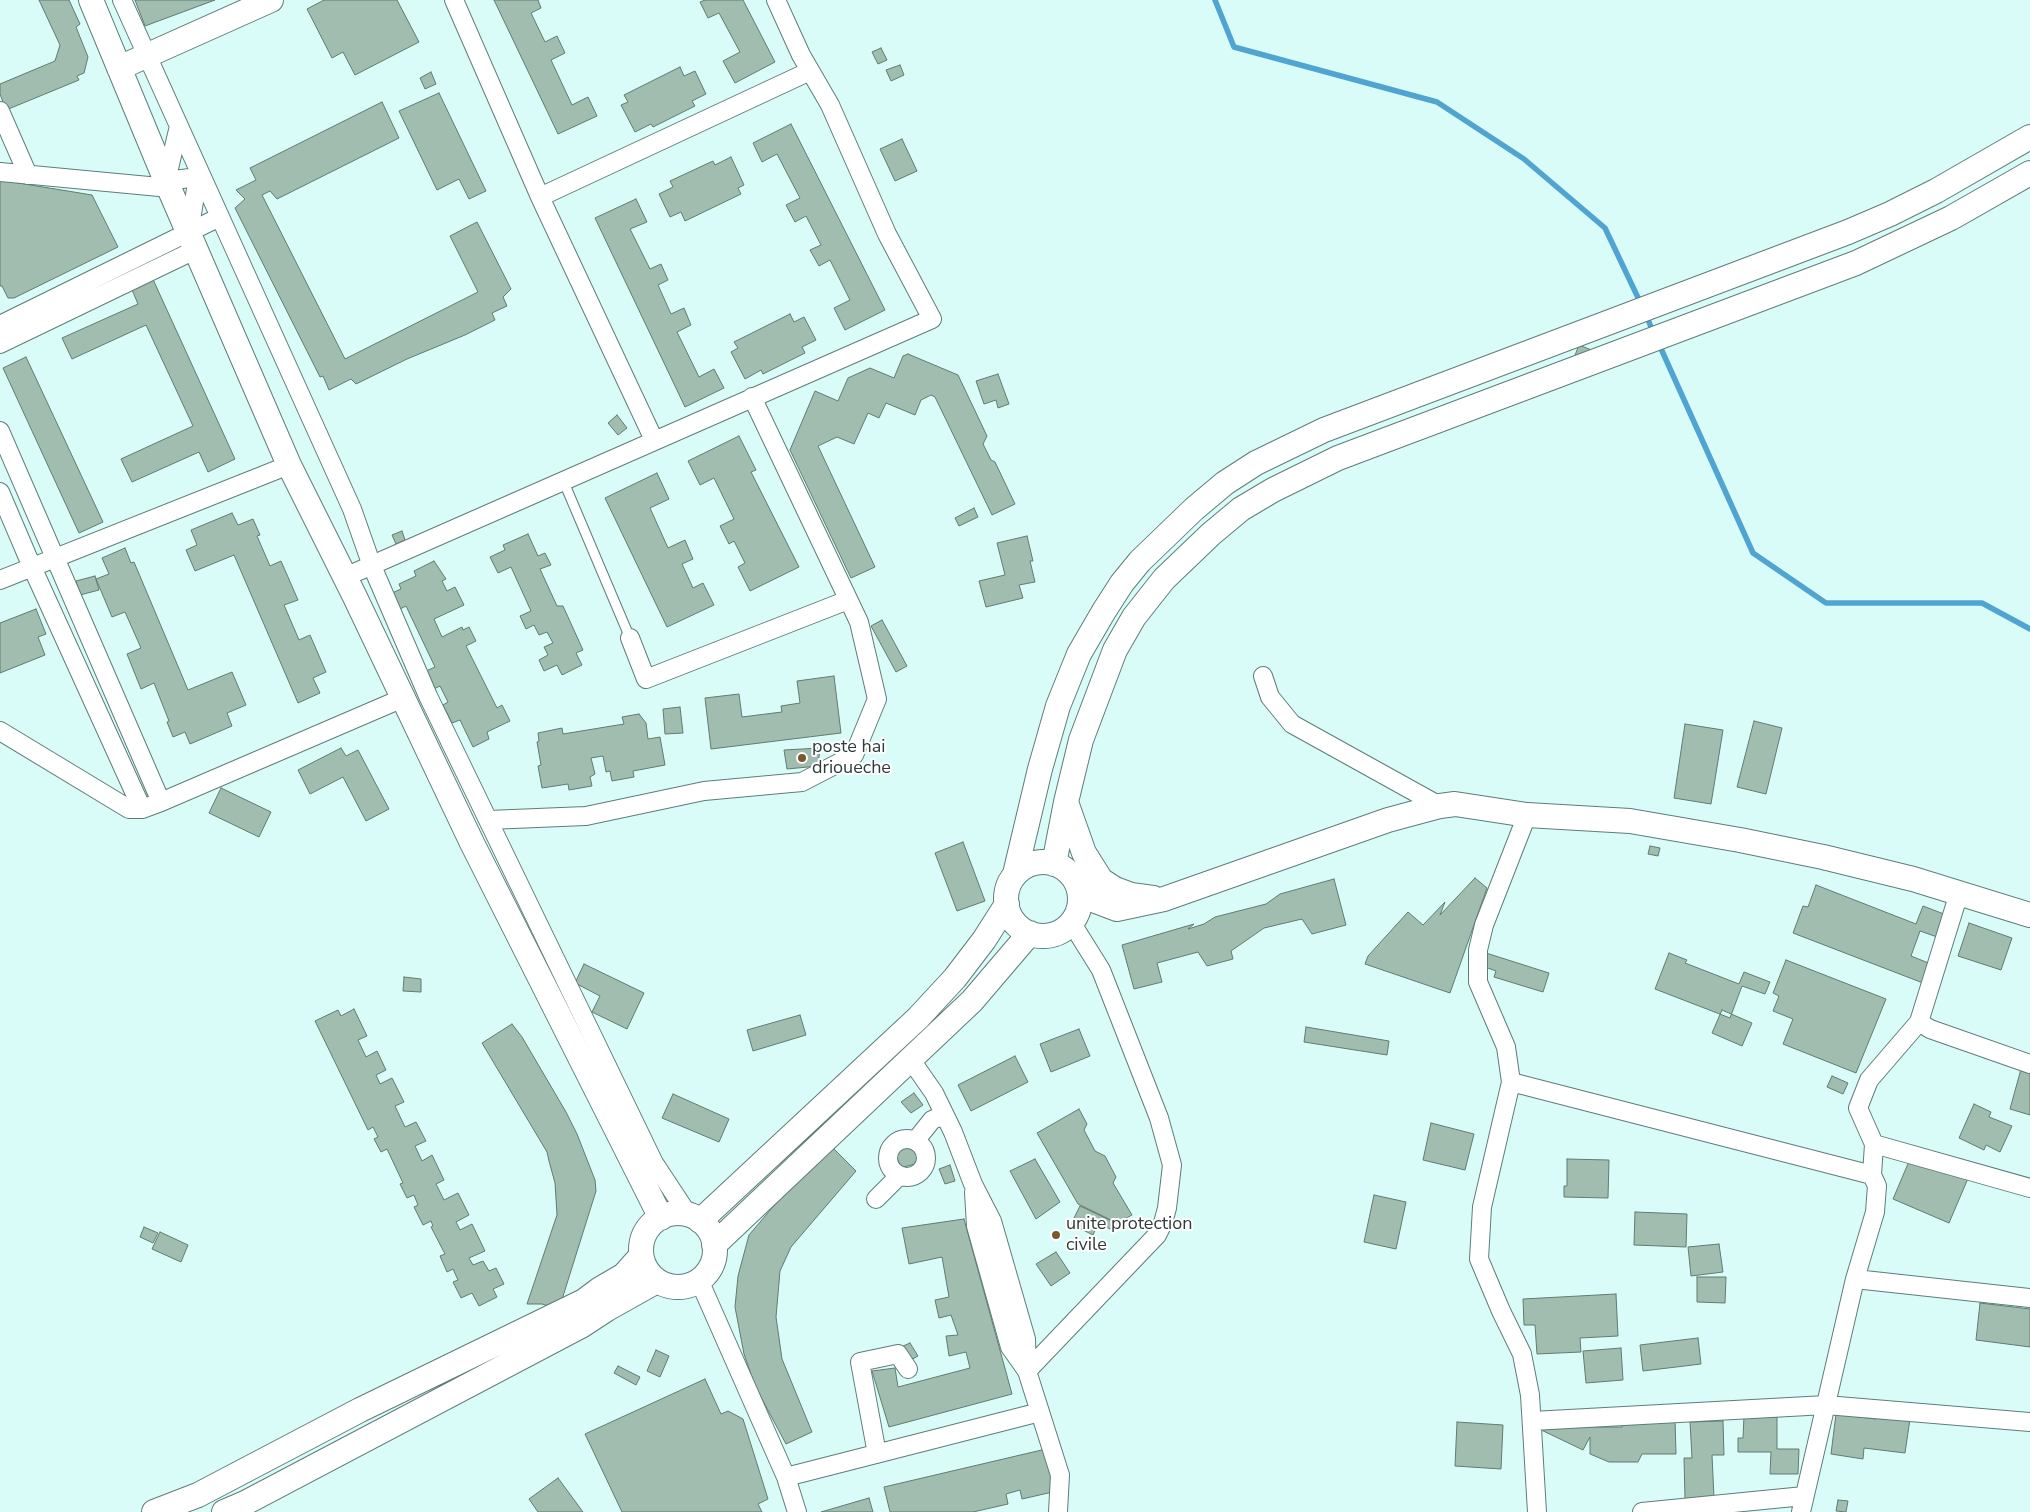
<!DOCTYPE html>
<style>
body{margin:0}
canvas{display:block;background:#dafcf9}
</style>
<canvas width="2030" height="1512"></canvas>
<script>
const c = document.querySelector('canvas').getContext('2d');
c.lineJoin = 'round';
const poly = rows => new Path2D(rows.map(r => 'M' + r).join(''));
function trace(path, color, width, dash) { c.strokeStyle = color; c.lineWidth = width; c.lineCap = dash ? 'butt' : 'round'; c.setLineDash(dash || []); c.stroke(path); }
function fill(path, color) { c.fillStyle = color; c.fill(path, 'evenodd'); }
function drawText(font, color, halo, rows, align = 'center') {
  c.font = font + ' "Nunito Sans",sans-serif'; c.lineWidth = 4; c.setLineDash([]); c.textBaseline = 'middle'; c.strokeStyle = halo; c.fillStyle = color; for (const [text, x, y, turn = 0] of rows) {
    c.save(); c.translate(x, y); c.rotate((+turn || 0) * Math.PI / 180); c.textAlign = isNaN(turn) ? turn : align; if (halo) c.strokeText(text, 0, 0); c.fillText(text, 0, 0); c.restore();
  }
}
const stream = poly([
 [1215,0,1234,47,1437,102,1524,159,1605,228,1641,304],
 [1646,315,1654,334],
 [1658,342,1753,553,1826,603,1982,603,2030,629]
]);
const building = poly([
 [39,0,69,0,80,24,76,27,88,57,84,73,77,76,79,80,6,110,0,94,0,84,55,61,60,45,39,0],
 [135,0,215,0,145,26,135,0],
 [324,0,397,0,419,42,355,75,343,52,332,58,307,9,324,0],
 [494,0,538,0,541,8,531,13,545,42,557,36,565,53,551,60,572,105,588,97,597,116,558,134,494,0],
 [705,0,743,0,775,62,735,83,723,61,740,52,719,13,708,18,700,2,705,0],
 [881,48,887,60,878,64,872,52,881,48],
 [900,65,904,75,891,81,886,70,900,65],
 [680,67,684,76,695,71,706,94,692,101,695,106,653,127,651,124,635,132,621,105,628,102,624,95,680,67],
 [431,72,436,84,425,89,420,78,431,72],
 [439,93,486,191,469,199,459,179,437,190,399,111,439,93],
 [382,102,399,138,277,199,270,191,262,195,345,359,478,292,450,236,477,222,511,289,503,297,507,306,492,313,495,320,465,335,407,359,356,384,351,379,329,390,323,376,320,377,235,208,245,199,236,190,256,180,250,168,382,102],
 [791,124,885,310,845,330,834,308,850,300,830,260,819,266,810,250,821,245,806,216,795,222,786,205,800,198,777,154,762,162,753,143,791,124],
 [902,139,917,171,895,181,880,149,902,139],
 [731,157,744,185,738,188,741,194,685,221,681,212,670,217,659,194,673,187,670,181,713,161,715,165,731,157],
 [0,180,92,195,118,247,14,298,8,298,2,286,0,286,0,180],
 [636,199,647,222,630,229,650,269,661,264,668,280,658,285,671,314,684,308,691,325,677,332,699,377,714,369,724,388,685,407,595,218,636,199],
 [151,275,235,459,208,472,199,452,132,482,121,459,193,426,146,325,72,359,62,338,138,304,130,285,151,275],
 [790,314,794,322,804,317,816,340,802,347,805,353,763,374,761,370,745,379,731,352,738,348,734,342,790,314],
 [1579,345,1599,353,1572,363,1579,345],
 [908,354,958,375,987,436,983,444,991,460,995,462,1015,504,992,515,935,397,931,395,921,400,915,415,886,403,879,418,868,413,854,444,837,437,818,446,875,567,851,578,790,450,815,391,838,401,848,378,870,368,894,378,903,356,908,354],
 [26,357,103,522,79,533,3,368,26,357],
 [998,374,1009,404,998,408,996,400,984,404,976,381,998,374],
 [617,415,627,428,618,435,608,423,617,415],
 [739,436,756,470,751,472,799,567,750,591,738,567,745,563,734,541,729,544,720,526,734,519,714,478,700,485,688,461,739,436],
 [657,473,669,499,650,508,668,548,685,540,693,559,682,564,693,588,703,583,714,605,667,627,605,498,657,473],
 [974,508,978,517,959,526,955,518,974,508],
 [232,513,238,525,253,519,260,535,257,536,270,566,281,561,298,600,284,605,299,640,310,635,326,672,313,678,320,693,298,703,234,555,195,571,186,550,197,545,191,530,232,513],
 [402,531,405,540,396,544,392,535,402,531],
 [528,534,538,556,545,553,551,565,540,569,557,606,563,606,583,650,576,653,582,665,562,675,557,665,544,671,539,660,548,655,544,647,553,643,547,632,539,635,534,625,526,629,520,616,531,611,511,567,498,573,490,557,505,550,503,545,528,534],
 [1027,536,1033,561,1030,561,1035,582,1019,585,1023,598,986,607,979,581,1005,575,997,543,1027,536],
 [125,548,131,563,134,562,188,690,232,672,246,705,227,713,232,726,190,744,185,732,173,737,167,722,169,721,154,683,141,689,127,654,141,648,125,612,112,617,96,579,109,574,102,558,125,548],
 [434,561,446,579,442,581,447,591,455,587,464,605,434,619,442,637,462,627,463,630,469,627,476,641,466,646,497,708,502,705,510,721,487,732,489,739,473,747,460,720,452,723,443,705,448,702,440,686,434,689,426,671,435,667,406,606,400,609,392,593,401,589,399,584,416,576,414,571,434,561],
 [95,576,99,590,80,595,76,581,95,576],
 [36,609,46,634,38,637,45,655,0,673,0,623,36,609],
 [882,620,907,666,896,672,871,626,882,620],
 [834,676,841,733,711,749,705,698,739,694,742,717,782,712,781,706,800,703,797,681,834,676],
 [680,707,683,733,665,734,663,709,680,707],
 [639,714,646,723,648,739,660,737,665,765,633,771,634,777,612,781,610,771,606,772,603,756,591,758,595,774,590,777,592,786,569,790,568,784,542,788,538,766,541,765,537,742,539,741,538,733,562,728,563,734,624,724,622,717,639,714],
 [1754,721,1782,728,1766,794,1737,787,1754,721],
 [1685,724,1723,730,1711,804,1674,798,1685,724],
 [341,748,346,756,358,750,389,809,366,821,343,777,310,794,298,770,341,748],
 [820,748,818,766,787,769,784,750,820,748],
 [221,788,271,812,259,837,209,813,221,788],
 [963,842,985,901,957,911,935,853,963,842],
 [1650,846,1660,848,1658,856,1648,854,1650,846],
 [1475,878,1487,888,1450,993,1365,964,1368,956,1408,912,1423,925,1445,902,1440,915,1475,878],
 [1334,879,1346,925,1312,934,1302,919,1264,928,1231,951,1233,959,1207,966,1198,952,1157,963,1162,982,1134,989,1122,945,1194,924,1188,929,1204,924,1215,917,1266,904,1280,894,1334,879],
 [1816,885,1916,924,1923,906,1949,916,1940,938,1920,931,1911,956,1931,964,1923,983,1793,933,1803,906,1808,907,1816,885],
 [1969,923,2012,938,2001,970,1958,956,1969,923],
 [1486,953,1549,973,1543,992,1494,977,1496,971,1482,966,1486,953],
 [1669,953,1687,960,1685,963,1739,984,1744,972,1770,982,1765,994,1742,986,1730,1018,1655,989,1669,953],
 [1786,960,1886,999,1856,1073,1783,1044,1793,1019,1773,1011,1779,996,1773,993,1786,960],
 [584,964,644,993,627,1029,592,1012,600,996,575,983,584,964],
 [404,977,421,979,421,992,403,991,404,977],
 [354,1009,367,1036,358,1040,366,1057,377,1051,386,1070,376,1075,380,1084,392,1078,404,1102,395,1106,405,1127,416,1122,426,1141,415,1146,422,1161,432,1155,444,1180,436,1184,444,1200,458,1193,469,1215,456,1222,460,1230,472,1224,485,1251,469,1258,473,1265,483,1261,489,1271,496,1268,504,1284,493,1289,497,1297,479,1306,472,1293,461,1298,453,1282,458,1280,453,1269,447,1272,440,1256,445,1254,431,1227,433,1226,431,1221,423,1225,414,1207,418,1205,414,1195,407,1198,400,1184,403,1183,387,1149,381,1152,374,1139,378,1137,373,1127,368,1130,315,1021,338,1010,341,1016,354,1009],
 [1722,1010,1752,1023,1742,1046,1712,1033,1722,1010],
 [800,1015,806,1035,753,1051,747,1030,800,1015],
 [512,1024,522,1037,566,1112,577,1134,595,1180,596,1191,559,1309,542,1304,527,1304,557,1215,555,1183,549,1161,547,1152,482,1043,512,1024],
 [1306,1027,1389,1041,1387,1055,1304,1042,1306,1027],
 [1079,1029,1090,1056,1051,1072,1040,1044,1079,1029],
 [1015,1056,1028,1082,971,1111,958,1085,1015,1056],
 [2021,1069,2030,1072,2030,1115,2010,1109,2021,1069],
 [1832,1076,1848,1083,1843,1094,1827,1087,1832,1076],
 [914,1093,923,1105,911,1113,901,1102,914,1093],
 [673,1094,729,1119,719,1142,662,1118,673,1094],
 [1974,1104,1991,1112,1989,1117,2012,1126,2000,1152,1986,1145,1984,1150,1959,1138,1974,1104],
 [1079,1109,1087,1124,1084,1130,1095,1151,1105,1156,1116,1177,1113,1183,1132,1215,1117,1223,1078,1204,1037,1133,1079,1109],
 [1431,1123,1474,1134,1465,1170,1423,1160,1431,1123],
 [914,1146,919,1163,900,1168,895,1150,914,1146],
 [832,1147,856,1171,791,1247,780,1271,776,1317,782,1359,812,1432,786,1444,755,1386,744,1354,735,1307,738,1276,749,1235,801,1174,832,1147],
 [1913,1152,1969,1176,1949,1223,1893,1199,1913,1152],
 [1035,1159,1060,1202,1036,1219,1010,1171,1035,1159],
 [1567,1159,1609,1160,1608,1198,1564,1197,1564,1186,1567,1186,1567,1159],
 [950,1165,955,1181,945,1184,939,1169,950,1165],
 [1374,1195,1406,1202,1396,1249,1364,1242,1374,1195],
 [1080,1206,1114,1222,1110,1229,1098,1223,1093,1235,1071,1224,1080,1206],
 [1635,1212,1687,1214,1686,1247,1634,1245,1635,1212],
 [964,1219,1012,1394,889,1427,872,1371,895,1368,898,1387,970,1368,966,1352,949,1356,946,1336,958,1335,951,1315,939,1318,935,1300,949,1297,942,1257,909,1264,902,1228,964,1219],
 [144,1227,158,1233,153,1243,140,1237,144,1227],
 [160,1232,188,1245,181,1262,152,1249,160,1232],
 [1719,1244,1723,1272,1691,1276,1688,1247,1719,1244],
 [1056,1252,1070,1273,1051,1286,1036,1264,1056,1252],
 [1697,1277,1726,1277,1725,1303,1697,1302,1697,1277],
 [1616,1294,1618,1336,1580,1338,1581,1352,1537,1354,1535,1325,1524,1325,1523,1299,1616,1294],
 [1980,1303,2030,1309,2030,1347,1976,1340,1980,1303],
 [1698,1338,1701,1364,1643,1371,1640,1345,1698,1338],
 [910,1343,918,1356,909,1361,901,1347,910,1343],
 [1621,1348,1623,1380,1586,1383,1583,1351,1621,1348],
 [656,1350,669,1356,660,1377,647,1371,656,1350],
 [618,1366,640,1377,636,1385,614,1373,618,1366],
 [705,1379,721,1414,728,1411,743,1419,768,1499,758,1504,762,1512,622,1512,585,1434,705,1379],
 [1836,1414,1876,1419,1877,1415,1910,1419,1905,1453,1864,1448,1863,1459,1831,1454,1836,1414],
 [1744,1416,1777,1417,1777,1449,1799,1449,1798,1474,1770,1474,1771,1452,1738,1452,1738,1438,1743,1438,1744,1416],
 [1675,1419,1676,1454,1642,1454,1638,1462,1609,1462,1590,1454,1590,1437,1583,1450,1535,1427,1622,1427,1625,1420,1675,1419],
 [1723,1421,1724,1455,1712,1455,1714,1498,1685,1499,1684,1458,1692,1458,1690,1422,1723,1421],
 [1457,1422,1503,1425,1501,1469,1455,1466,1457,1422],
 [1046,1449,1057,1491,1022,1499,1020,1490,1006,1494,1008,1504,973,1512,890,1512,884,1487,1046,1449],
 [558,1478,583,1512,538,1512,529,1499,558,1478],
 [869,1498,873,1512,821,1512,869,1498],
 [1838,1500,1848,1501,1846,1512,1836,1511,1838,1500]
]);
const lane = poly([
 [563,480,630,638]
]);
const street = poly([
 [122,0,352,509,372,566,428,696,654,1163,689,1216],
 [454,0,540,197,654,440],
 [0,111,28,175],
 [179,126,166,181,198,177,189,232,220,217],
 [0,172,170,188],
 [540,197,810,71],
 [0,325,189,232],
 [0,344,197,249],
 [0,431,161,802],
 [0,492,32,567,142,809],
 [345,577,932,319,887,234,830,105,801,55,776,0],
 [0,580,289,465],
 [630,638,646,679,848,600],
 [1263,676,1270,697,1292,724,1440,806],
 [0,731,129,809,142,809,161,802,403,698],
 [1527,815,1484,925,1478,950,1478,982,1506,1047,1511,1082,1482,1207,1479,1259,1501,1311,1522,1354,1530,1395,1537,1512],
 [488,820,586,816,704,791,802,782,854,755,877,699,859,622,752,397],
 [1919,1022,1930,1029,2030,1064],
 [911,1060,934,1093,953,1132,973,1184,992,1221,1026,1339,1027,1371,1060,1475,1058,1512],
 [1511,1082,1872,1175],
 '888 1158a19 19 0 1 1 38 0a19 19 0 1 1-38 0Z',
 [916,1140,932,1120,944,1115],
 [1874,1144,2030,1188],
 [974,1192,976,1226,1010,1347,1027,1371],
 [876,1199,899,1176],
 [1855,1279,2030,1298],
 [699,1280,786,1477,797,1512],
 [1027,1371,1157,1235,1163,1223,1167,1208,1172,1165,1159,1118,1101,970,1071,922],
 [1532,1421,1826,1405,2030,1422],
 [877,1454,860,1362,898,1354,908,1369],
 [786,1477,1040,1412],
 [1642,1512,1804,1496],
 [1801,1512,1855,1279,1875,1212,1877,1186,1872,1175,1874,1144,1858,1108,1869,1080,1919,1022,1959,893]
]);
const secondary = poly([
 [91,0,166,181,289,465,355,597,472,843,661,1218],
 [119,68,271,0],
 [1066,802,1084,853,1101,880,1115,889,1131,895,1153,898],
 '1006 899a37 37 0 1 1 74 0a37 37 0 1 1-74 0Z',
 [1054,864,1066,802,1081,740,1115,650,1134,617,1164,579,1211,534,1241,509,1273,490,1338,458,1856,263,1951,218,2030,173],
 [1015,874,1040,769,1058,706,1079,654,1104,611,1122,583,1140,561,1194,509,1225,483,1256,463,1324,430,1848,232,1890,214,1936,191,2030,137],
 [1080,895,1117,909,1164,899,1388,820,1440,806,1455,804,1527,815,1630,821,1740,840,1823,857,1913,879,2030,915],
 '641 1250a37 37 0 1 1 74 0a37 37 0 1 1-74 0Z',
 [700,1221,918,1018,955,978,984,940,1007,904],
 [714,1245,972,1001,1030,933],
 [154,1512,198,1495,360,1410,584,1301,600,1289,624,1275,641,1256],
 [224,1512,245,1503,581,1326,607,1309,657,1281]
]);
const markers = [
 [802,758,5,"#795a2f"],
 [1056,1235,5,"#795a2f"]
];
const poiNames = [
 ["poste hai",812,748],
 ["drioueche",812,769],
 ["unite protection",1066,1225],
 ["civile",1066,1246]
];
trace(stream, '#50a4d2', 5.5);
fill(building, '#a1bdb0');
trace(building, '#617b6f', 1);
trace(lane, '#5e7d7a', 11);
trace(street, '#5e7d7a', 20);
trace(secondary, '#5e7d7a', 26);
trace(lane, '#fff', 9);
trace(street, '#fff', 18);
trace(secondary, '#fff', 24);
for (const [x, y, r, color] of markers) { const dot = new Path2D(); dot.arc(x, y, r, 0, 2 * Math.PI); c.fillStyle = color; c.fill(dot); trace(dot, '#fff', 2); }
drawText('18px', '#2f3c3b', '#fff', poiNames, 'left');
</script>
